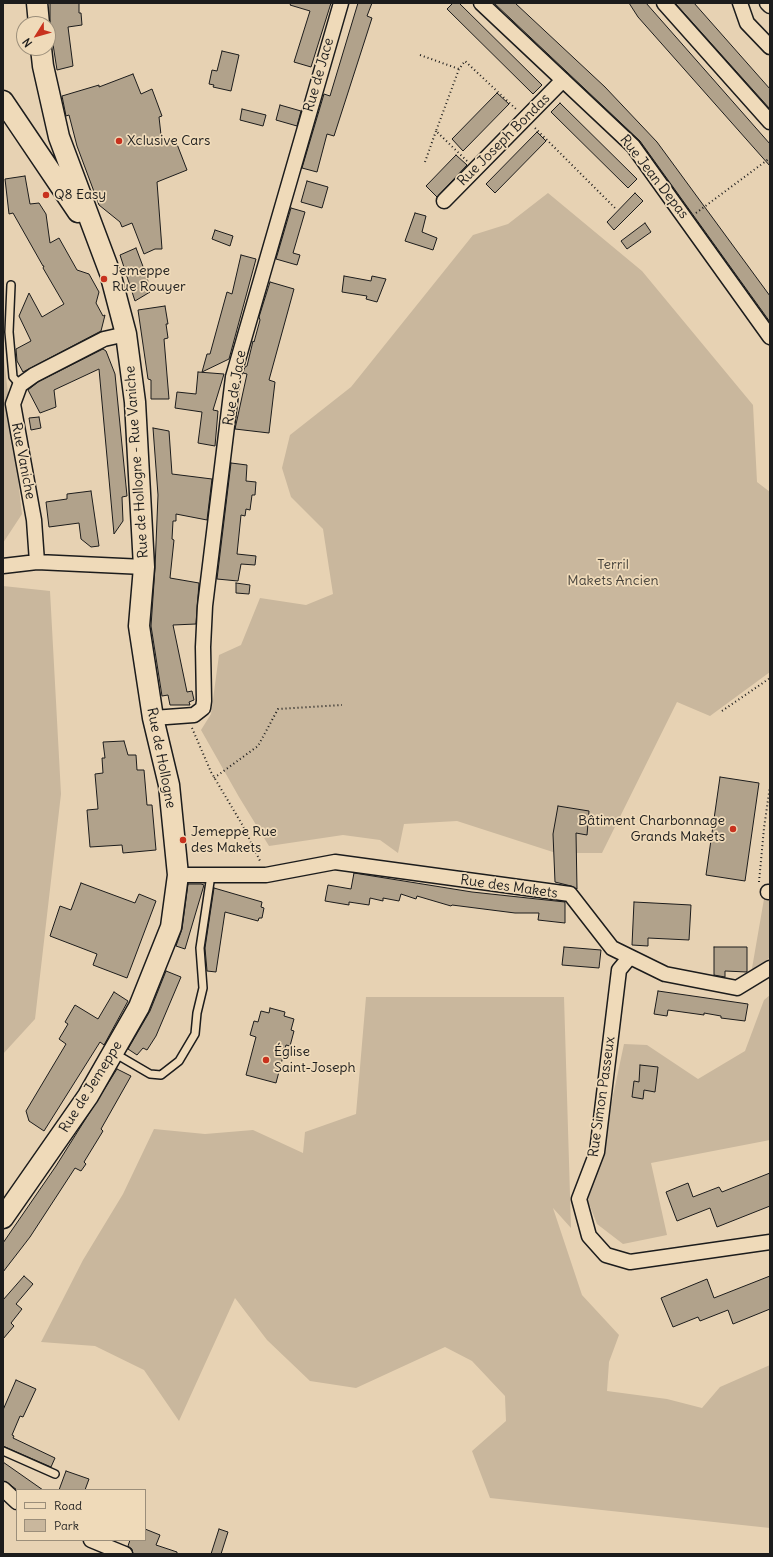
<!DOCTYPE html>
<meta charset="utf-8">
<style>
body{margin:0}
#map{position:relative;width:773px;height:1557px;overflow:hidden;background:#e7d2b3;font-family:Delius,sans-serif}
canvas{display:block}
.frame{position:absolute;inset:0;border:4px solid #1c1c1c;pointer-events:none}
.legend{position:absolute;left:16px;top:1489px;width:130px;height:52px;box-sizing:border-box;background:#efdab9;border:1px solid #9b8e7a;margin:0;padding:5px 7px;list-style:none;font-size:12px;color:#1c1c1c}
.legend li{display:flex;align-items:center;gap:8px;height:20px}
.legend b{width:20px;border:1px solid #9b8e7a}
.north{position:absolute;left:16px;top:16px;width:40px;height:40px;box-sizing:border-box;background:#efdab9;border:1px solid #9b8e7a;border-radius:50%;rotate:233deg;font-size:11px;font-weight:700;line-height:16px;text-align:center;color:#1c1c1c}
.north::after{content:'';display:block;margin:auto;width:14px;height:18px;background:#c8321e;clip-path:polygon(50% 0,100% 100%,50% 72%,0 100%)}
</style>
<div id="map">
<canvas width="773" height="1557"></canvas>
<div class="frame"></div>
<ul class="legend">
<li><b style="height:5px;background:#efdab9"></b>Road</li>
<li><b style="height:11px;background:#c9b79d"></b>Park</li>
</ul>
<div class="north">N</div>
</div>
<script>
const c = document.querySelector('canvas').getContext('2d');
c.lineJoin = 'round';
function fill(path, color) { c.fillStyle = color; c.fill(path, 'evenodd'); }
const poly = rows => new Path2D(rows.map(r => 'M' + r).join(''));
function trace(path, color, width, dash) { c.strokeStyle = color; c.lineWidth = width; c.lineCap = dash ? 'butt' : 'round'; c.setLineDash(dash || []); c.stroke(path); }
function drawText(font, color, halo, rows, align = 'center') {
  c.font = font + ' Delius,sans-serif'; c.lineWidth = 3.5; c.setLineDash([]); c.textBaseline = 'middle'; c.strokeStyle = halo; c.fillStyle = color; for (const [text, x, y, turn = 0] of rows) {
    c.save(); c.translate(x, y); c.rotate((+turn || 0) * Math.PI / 180); c.textAlign = isNaN(turn) ? turn : align; if (halo) c.strokeText(text, 0, 0); c.fillText(text, 0, 0); c.restore();
  }
}
const green = poly([
 [548,193,642,271,753,405,757,482,770,492,770,672,710,716,677,702,602,853,556,853,457,821,404,824,398,853,380,840,343,835,269,846,239,797,201,730,211,714,219,655,241,645,260,598,306,605,333,594,323,529,291,497,282,468,290,435,351,387,473,235,508,224],
 [3,350,22,514,3,543],
 [3,586,50,591,61,794,35,1019,3,1054],
 [764,899,770,901,770,957,751,974],
 [770,995,770,1140,651,1163,667,1235,623,1244,597,1224,586,1196,601,1152,624,1044,647,1045,698,1079,745,1051,764,1000],
 [366,997,564,997,571,1228,553,1208,582,1295,619,1335,609,1362,607,1391,667,1399,702,1408,720,1387,770,1365,770,1528,490,1498,472,1451,506,1421,505,1396,472,1361,445,1347,356,1388,310,1381,267,1340,235,1298,179,1421,144,1370,95,1346,41,1342,83,1260,123,1194,154,1129,205,1134,253,1130,303,1153,305,1132,356,1114]
]);
const building = poly([
 [50,3,79,3,79,13,81,13,82,25,68,27,73,66,57,70,50,25,50,3],
 [291,3,331,3,311,67,294,62,310,11,290,5,291,3],
 [358,3,372,3,367,16,372,18,334,136,327,134,317,172,302,168,324,94,330,96,358,3],
 [453,3,459,3,542,85,533,94,447,9,453,3],
 [494,3,515,3,605,87,657,142,770,296,770,322,640,141,494,3],
 [629,3,646,3,770,144,770,166,638,17,629,3],
 [675,3,694,3,770,89,770,109,675,3],
 [222,51,239,55,231,91,213,87,214,85,209,84,212,70,217,71,222,51],
 [133,74,141,94,152,89,162,116,159,117,162,144,175,139,187,170,157,182,162,249,155,249,144,254,132,223,122,227,120,222,99,205,77,146,69,115,66,116,62,96,99,85,99,87,133,74],
 [497,93,509,104,463,151,452,139,497,93],
 [560,103,637,179,628,188,551,112,560,103],
 [280,105,301,111,297,126,276,120,280,105],
 [242,109,266,115,263,126,240,120,242,109],
 [537,132,546,141,495,193,486,184,537,132],
 [456,155,467,165,437,197,426,186,456,155],
 [25,176,30,204,39,203,46,214,50,243,59,238,77,270,89,274,99,292,96,303,103,316,105,315,101,331,23,372,17,361,16,349,31,341,19,316,29,293,42,317,64,304,43,268,44,266,43,266,13,213,9,214,5,179,25,176],
 [307,181,328,187,322,208,301,202,307,181],
 [635,193,643,201,614,230,607,222,635,193],
 [291,208,305,212,293,253,300,255,297,265,276,259,291,208],
 [415,213,426,216,422,232,437,238,433,250,405,241,415,213],
 [645,223,651,232,627,249,621,241,645,223],
 [215,230,233,236,230,246,212,239,215,230],
 [136,248,147,277,150,292,135,301,120,255,136,248],
 [241,255,256,259,229,359,202,372,207,354,210,354,227,292,232,294,241,255],
 [344,276,371,281,372,276,386,279,377,302,366,299,367,296,342,292,344,276],
 [270,282,294,289,269,380,275,382,269,433,235,429,247,374,243,373,245,367,247,366,253,341,254,342,260,320,259,317,270,282],
 [165,306,168,324,166,324,168,338,164,339,169,399,151,399,151,380,148,379,138,310,165,306],
 [103,349,106,351,115,374,127,496,122,497,123,521,114,534,99,369,54,390,56,407,40,413,28,390,38,382,103,349],
 [198,372,224,374,213,410,218,411,215,446,198,443,202,412,175,408,177,392,196,394,198,372],
 [39,417,41,428,31,430,29,418,39,417],
 [153,428,169,431,172,474,212,479,207,520,176,514,176,521,173,521,172,539,174,540,170,578,199,583,196,624,173,625,187,692,192,691,194,700,189,702,190,705,170,705,168,695,162,696,151,626,155,568,158,495,153,428],
 [231,463,247,465,246,481,256,482,255,495,252,495,250,510,246,509,245,516,241,515,237,554,256,556,255,565,241,564,238,581,217,579,231,463],
 [91,491,99,546,91,547,81,539,79,523,49,527,46,502,67,499,67,494,91,491],
 [236,583,250,585,249,594,236,593,236,583],
 [124,741,128,755,136,755,137,770,144,770,147,805,152,805,156,850,123,853,122,845,90,847,87,810,98,809,95,774,103,773,102,758,105,758,103,742,124,741],
 [720,777,759,783,745,881,706,875,720,777],
 [558,806,589,811,587,835,576,833,577,889,571,886,555,882,553,834,558,806],
 [354,873,472,892,565,902,565,923,538,920,539,913,515,913,452,905,451,906,417,896,416,899,401,894,399,901,383,898,383,901,370,898,369,905,349,902,349,905,325,901,328,885,351,889,354,873],
 [81,883,135,903,139,894,156,901,127,978,93,965,97,954,50,936,60,906,71,910,81,883],
 [188,884,201,884,204,885,185,949,176,946,182,929,188,884],
 [214,888,262,902,261,907,264,908,262,918,259,918,258,921,225,912,216,972,207,971,205,948,214,888],
 [634,902,691,905,689,940,648,938,648,946,632,945,634,902],
 [564,947,601,950,599,968,562,965,564,947],
 [714,947,747,947,747,972,725,971,725,977,714,975,714,947],
 [166,971,181,977,156,1036,147,1050,143,1048,137,1055,128,1049,150,1011,166,971],
 [658,991,748,1004,745,1021,721,1018,721,1016,704,1013,704,1015,668,1010,667,1016,654,1014,658,991],
 [114,992,128,1001,104,1045,100,1042,44,1131,29,1121,26,1111,66,1044,59,1039,68,1024,65,1022,75,1005,98,1019,114,992],
 [270,1008,285,1012,284,1016,294,1019,291,1030,294,1031,290,1046,286,1045,276,1083,246,1075,256,1037,250,1035,254,1021,258,1022,261,1011,269,1013,270,1008],
 [640,1065,658,1067,655,1092,644,1090,643,1099,632,1097,634,1081,639,1082,640,1065],
 [117,1069,131,1076,101,1129,103,1131,84,1162,86,1164,81,1171,75,1168,30,1237,3,1272,3,1243,56,1166,117,1069],
 [770,1173,770,1206,717,1227,710,1208,677,1221,666,1192,688,1183,693,1197,719,1187,722,1192,770,1173],
 [24,1276,33,1284,16,1304,22,1309,11,1323,14,1326,3,1339,3,1300,24,1276],
 [770,1276,770,1309,733,1324,728,1310,700,1321,698,1317,673,1327,661,1298,707,1279,714,1298,770,1276],
 [16,1380,36,1389,23,1417,20,1416,12,1435,14,1436,13,1438,55,1458,51,1467,3,1446,3,1410,16,1380],
 [3,1462,43,1490,17,1490,8,1483,3,1481,3,1462],
 [66,1471,89,1479,85,1490,59,1490,66,1471],
 [145,1529,160,1535,156,1545,177,1552,177,1554,133,1554,132,1549,128,1546,130,1540,145,1540,145,1529],
 [219,1529,228,1532,221,1554,211,1554,219,1529]
]);
const path = poly([
 [420,55,459,69],
 [535,128,616,209],
 [467,161,436,131,459,69,465,61,516,109],
 [425,162,436,131],
 [696,213,770,158],
 [722,711,770,678],
 [192,728,211,772,243,826,261,863],
 [214,778,258,746,278,709,342,705],
 [759,882,764,828,770,786]
]);
const lane = poly([
 [11,285,9,332,13,377,20,385],
 [114,1053,150,1074,161,1075,179,1061,195,1034,197,1013,203,988,200,948,211,875],
 [3,1451,55,1474]
]);
const street = poly([
 [481,3,633,146,770,337],
 [664,3,770,122],
 [740,3,747,23,770,47],
 [767,3,770,6],
 [444,201,563,80],
 [37,562,34,520,13,404,20,385,34,375,104,339,126,334],
 [3,566,37,562,144,567],
 [153,718,194,715,203,708,204,701,203,647,205,606,233,377,341,3],
 [178,875,266,875,335,862,570,894,612,948,665,974,737,988,770,968],
 [768,892,770,892],
 [629,958,619,970,597,1152,579,1199,589,1236,606,1255,630,1262,770,1242],
 [3,1489,17,1502],
 [91,1540,125,1554]
]);
const secondary = poly([
 [37,3,39,24],
 [3,101,78,212],
 [3,1218,88,1096,139,1007,171,927,178,875,169,785,153,718,139,626,144,567,135,402,126,334,110,273,59,137,43,66,41,48]
]);
const markers = [
 [119,141,4,"#c8321e"],
 [46,195,4,"#c8321e"],
 [104,279,4,"#c8321e"],
 [733,829,4,"#c8321e"],
 [183,840,4,"#c8321e"],
 [266,1060,4,"#c8321e"]
];
const streetNames = [
 ["Rue de Jace",319,75,-74],
 ["Rue Joseph Bondas",504,140,-45],
 ["Rue Jean Depas",654,177,52],
 ["Rue de Jace",235,388,-80],
 ["Rue Vaniche",23,461,79],
 ["Rue de Hollogne - Rue Vaniche",137,462,-94],
 ["Rue de Hollogne",161,758,79],
 ["Rue des Makets",509,887,8],
 ["Rue de Jemeppe",91,1087,-58],
 ["Rue Simon Passeux",602,1097,-82]
];
const poiNames = [
 ["Xclusive Cars",127,141],
 ["Q8 Easy",54,195],
 ["Jemeppe",112,271],
 ["Rue Rouyer",112,287],
 ["Bâtiment Charbonnage",725,821,"right"],
 ["Grands Makets",725,837,"right"],
 ["Jemeppe Rue",191,832],
 ["des Makets",191,848],
 ["Église",274,1052],
 ["Saint-Joseph",274,1068]
];
const parkNames = [
 ["Terril",613,565],
 ["Makets Ancien",613,581]
];
fill(green, '#c9b79d');
fill(building, '#b1a28b');
trace(building, '#1c1c1c', 1);
trace(lane, '#1c1c1c', 10);
trace(street, '#1c1c1c', 17);
trace(secondary, '#1c1c1c', 23);
trace(path, '#1c1c1c', 2, [1, 3]);
trace(lane, '#efdab9', 7);
trace(street, '#efdab9', 14);
trace(secondary, '#efdab9', 20);
for (const [x, y, r, color] of markers) { const dot = new Path2D(); dot.arc(x, y, r, 0, 2 * Math.PI); c.fillStyle = color; c.fill(dot); trace(dot, '#efdab9', 1.5); }
drawText('14px', '#1c1c1c', '#efdab9', streetNames);
drawText('14px', '#1c1c1c', '#efdab9', poiNames, 'left');
drawText('14px', '#47433c', '#efdab9', parkNames);
</script>
